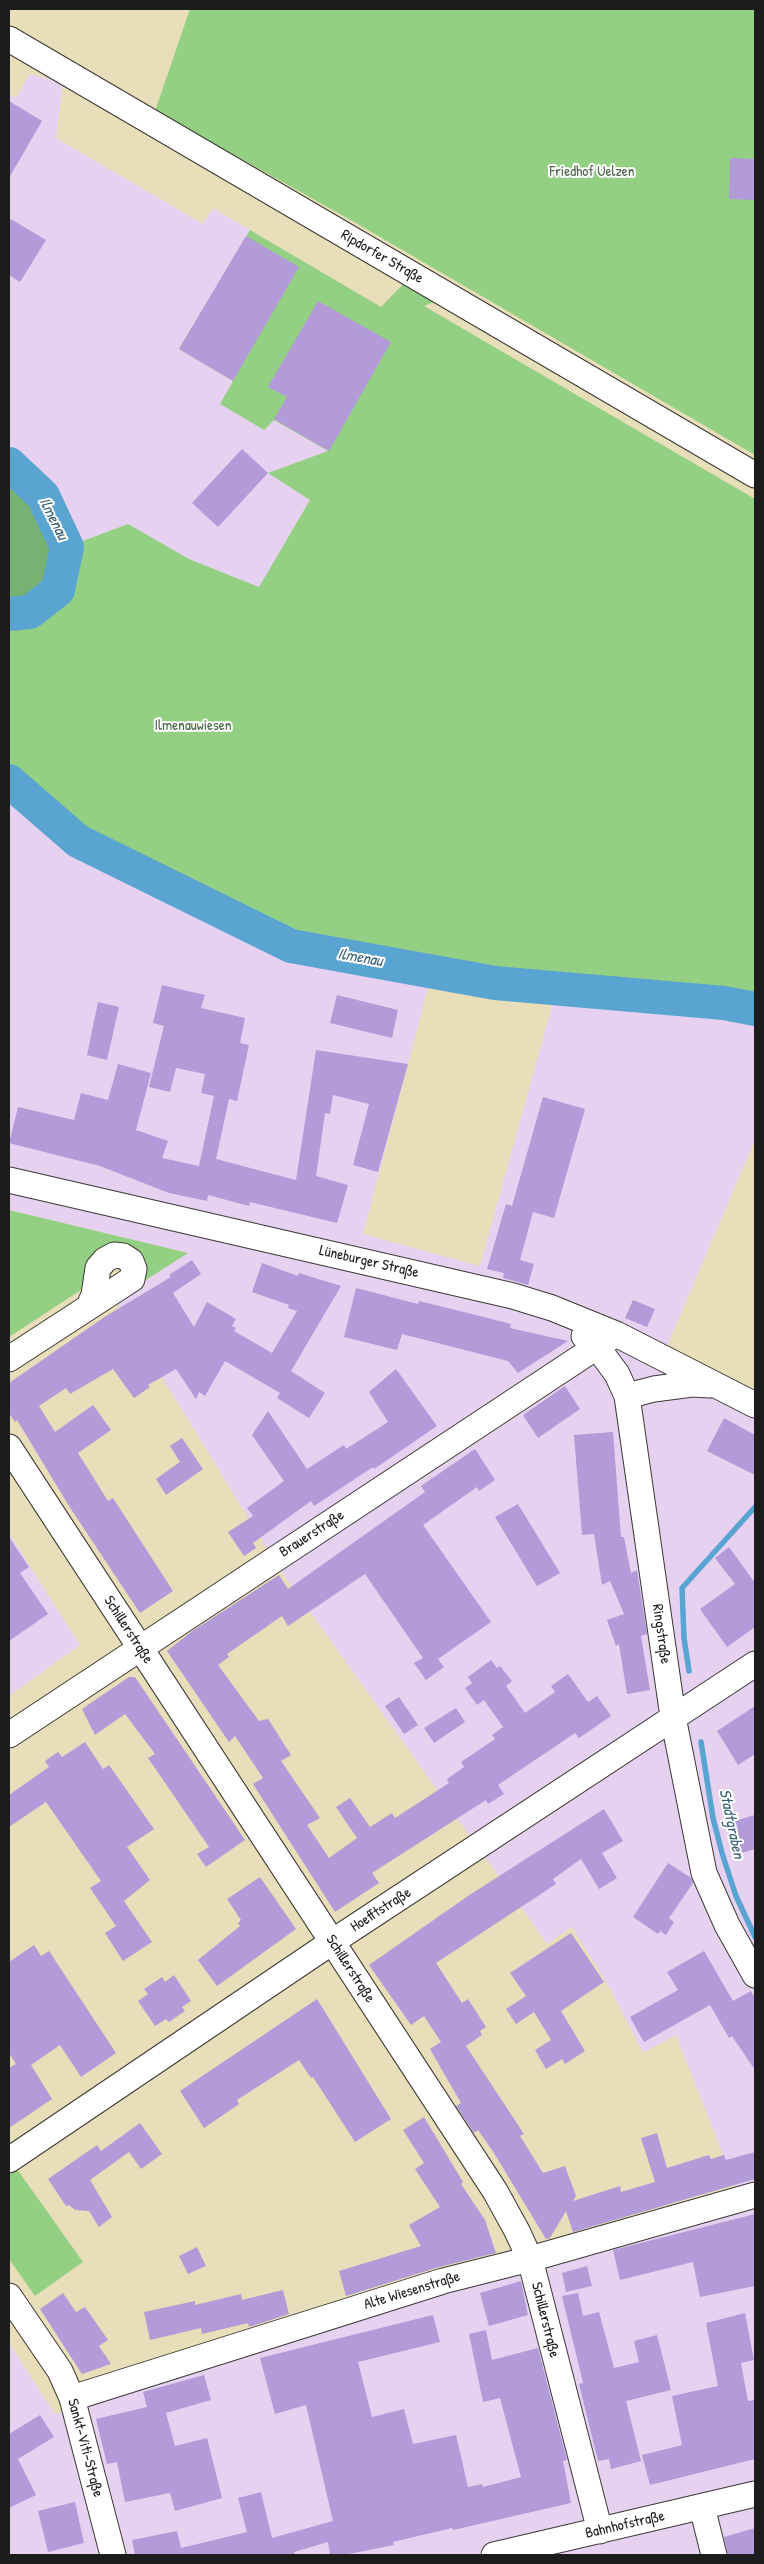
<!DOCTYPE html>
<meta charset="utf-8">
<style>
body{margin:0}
#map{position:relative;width:764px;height:2564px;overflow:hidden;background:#e8deb9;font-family:"Patrick Hand",sans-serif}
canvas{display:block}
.frame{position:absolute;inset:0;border:10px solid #1c1c1c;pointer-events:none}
</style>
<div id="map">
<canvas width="764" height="2564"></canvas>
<div class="frame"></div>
</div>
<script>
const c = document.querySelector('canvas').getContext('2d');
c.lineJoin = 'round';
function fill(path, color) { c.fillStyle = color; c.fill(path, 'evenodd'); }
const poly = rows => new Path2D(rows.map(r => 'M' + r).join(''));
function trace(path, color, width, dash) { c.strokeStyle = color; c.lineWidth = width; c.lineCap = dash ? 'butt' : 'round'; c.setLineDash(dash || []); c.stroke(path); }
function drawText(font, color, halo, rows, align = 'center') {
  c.font = font + ' "Patrick Hand",sans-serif'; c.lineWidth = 4; c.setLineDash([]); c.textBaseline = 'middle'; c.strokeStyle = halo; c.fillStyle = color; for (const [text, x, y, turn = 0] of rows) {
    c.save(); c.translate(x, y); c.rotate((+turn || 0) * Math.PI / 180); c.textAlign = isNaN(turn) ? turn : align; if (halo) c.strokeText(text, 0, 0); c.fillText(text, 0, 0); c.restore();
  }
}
const built = poly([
 [30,74,63,83,56,138,203,224,213,208,250,230,179,349,233,381,220,404,274,419,329,451,268,473,310,500,260,588,189,559,128,524,67,547,43,496,9,464,9,94,16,98],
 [9,781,78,841,291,946,432,973,363,1234,480,1266,555,995,724,1003,755,1009,755,1140,667,1346,755,1394,755,2555,9,2555,9,2343,55,2414,736,2188,676,2035,643,2053,608,1985,572,1927,547,1944,280,1570,118,1305,138,1285,187,1253,9,1210],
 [9,1533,80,1645,9,1696]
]);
const green = poly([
 [190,9,755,9,755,455,349,219,155,111],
 [250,230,381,307,405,282,436,301,424,306,755,499,755,1009,724,1003,495,983,291,946,78,841,9,781,9,614,30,612,58,590,67,547,128,524,189,559,259,587,310,500,268,473,328,451,274,420,264,430,220,404,233,381,179,349],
 [9,1210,188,1253,138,1285,109,1262,81,1290,9,1337],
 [17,2169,83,2262,35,2296,9,2259,9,2175]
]);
const forest = poly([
 [9,464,43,496,67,547,58,590,30,612,9,614]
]);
const stream = poly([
 [689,1671,684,1638,682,1588,755,1507],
 [701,1742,713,1818,722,1853,736,1896,755,1937]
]);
const river = poly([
 [9,464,43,496,67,547,58,590,30,612,9,614],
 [9,781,78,841,291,946,495,983,724,1003,755,1009]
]);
const building = poly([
 [9,101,42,121,9,178],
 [730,158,755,159,755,200,729,199],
 [9,218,46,240,20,282,9,275],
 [246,236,299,267,233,381,179,349],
 [318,301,391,342,329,451,274,419,287,397,268,387],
 [242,449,268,473,218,527,192,503],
 [162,985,205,995,201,1008,245,1018,240,1043,249,1045,237,1101,229,1099,216,1159,296,1180,316,1050,408,1064,378,1172,353,1165,369,1104,333,1095,330,1114,325,1113,316,1176,348,1185,337,1223,250,1202,249,1206,208,1195,207,1201,169,1193,100,1166,9,1143,18,1107,74,1120,81,1093,108,1100,118,1064,151,1073,136,1130,168,1141,162,1158,199,1166,214,1096,201,1093,205,1074,176,1068,170,1092,149,1087,164,1026,153,1023],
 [337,995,398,1010,392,1038,330,1023],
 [98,1002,119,1007,107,1060,87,1055],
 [543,1097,585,1109,554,1218,533,1212,520,1260,534,1264,528,1285,503,1278,504,1273,487,1269,506,1204,512,1206],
 [192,1260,201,1274,173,1293,194,1327,207,1302,236,1319,232,1326,236,1328,234,1331,272,1353,297,1311,288,1308,289,1305,252,1292,262,1263,298,1276,299,1273,341,1286,291,1371,325,1393,309,1418,277,1398,280,1393,225,1361,205,1396,199,1392,196,1399,176,1369,148,1385,150,1387,134,1398,113,1369,70,1394,66,1388,39,1406,55,1432,93,1405,111,1430,78,1453,108,1501,113,1498,173,1591,140,1613,69,1506,17,1420,15,1422,9,1413,9,1383,106,1316,171,1277,169,1275],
 [356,1288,418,1304,419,1301,476,1315,511,1324,510,1328,568,1341,518,1373,508,1361,402,1334,397,1350,344,1337],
 [633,1300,655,1309,647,1327,625,1318],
 [396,1369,437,1426,374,1469,373,1467,314,1506,311,1501,253,1543,256,1548,244,1556,228,1532,253,1516,247,1508,284,1481,252,1435,268,1411,307,1469,344,1445,346,1449,388,1422,369,1392],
 [565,1386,580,1409,538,1438,523,1415],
 [724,1418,755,1435,755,1475,707,1451],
 [613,1432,621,1537,624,1537,631,1573,637,1570,647,1634,641,1636,650,1690,627,1694,619,1644,616,1646,607,1620,624,1614,610,1581,602,1585,594,1534,582,1535,574,1435],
 [182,1438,203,1469,166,1495,156,1479,180,1462,170,1446],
 [475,1449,495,1480,479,1491,477,1487,423,1525,491,1622,438,1659,444,1667,426,1680,414,1663,423,1658,365,1574,288,1626,282,1616,227,1654,229,1657,218,1665,259,1721,268,1719,291,1755,281,1761,320,1818,307,1825,329,1858,357,1838,336,1807,350,1798,370,1827,392,1813,395,1818,449,1783,447,1779,464,1767,461,1762,495,1739,492,1735,503,1727,484,1700,477,1705,465,1688,472,1683,468,1677,491,1660,497,1668,500,1666,512,1681,506,1686,525,1713,555,1692,551,1686,568,1674,588,1702,597,1696,611,1716,579,1738,575,1733,498,1785,504,1794,488,1804,486,1800,372,1873,379,1883,335,1912,253,1784,263,1778,235,1736,229,1742,167,1651,191,1632,279,1575,288,1589,425,1492,421,1486],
 [518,1504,560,1573,537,1586,495,1517],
 [9,1537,29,1567,20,1573,48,1614,9,1641],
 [729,1547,755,1583,755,1627,727,1647,700,1609,735,1584,715,1558],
 [129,1677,135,1677,245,1840,206,1867,197,1854,209,1847,148,1758,155,1754,125,1714,95,1735,82,1709],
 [399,1697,418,1725,404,1734,385,1706],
 [755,1706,755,1754,738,1765,717,1731],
 [456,1708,465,1722,434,1743,424,1728],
 [85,1742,103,1769,109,1765,154,1829,127,1847,150,1880,124,1901,152,1942,123,1961,105,1933,116,1926,90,1888,101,1881,46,1802,9,1827,9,1795,49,1767,45,1761,58,1752,62,1757],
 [604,1809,623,1841,602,1853,617,1878,599,1889,581,1859,553,1879,556,1884,436,1963,462,2003,468,1999,486,2027,480,2031,482,2035,466,2046,524,2134,520,2136,543,2173,565,2166,576,2196,573,2201,620,2186,621,2192,655,2182,641,2138,657,2133,667,2168,709,2155,711,2159,724,2155,726,2160,755,2152,755,2179,573,2232,566,2211,550,2238,546,2239,494,2153,478,2130,474,2133,456,2106,461,2103,430,2049,441,2042,424,2016,411,2025,369,1965,468,1896],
 [755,1815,755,1849,739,1854,731,1822],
 [668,1863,691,1878,693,1883,669,1918,674,1922,666,1935,660,1931,658,1934,633,1917],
 [260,1877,296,1929,217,1986,198,1960,240,1926,238,1923,241,1920,227,1899],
 [571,1933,604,1982,561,2011,585,2051,565,2064,562,2059,546,2069,535,2050,551,2040,534,2012,516,2024,506,2009,526,1996,510,1973],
 [34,1945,41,1956,49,1951,116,2053,81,2077,60,2045,31,2065,52,2099,9,2128,9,2068,16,2064,9,2053,9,1962],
 [704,1951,733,2001,751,1991,755,1999,755,2070,732,2036,729,2038,710,2005,644,2042,630,2017,678,1990,667,1972],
 [174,1975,191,2001,182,2007,185,2011,169,2022,166,2019,155,2026,138,2001,148,1994,144,1989,162,1977,165,1982],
 [317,1999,391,2119,355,2142,313,2077,311,2078,299,2060,237,2100,239,2104,204,2128,180,2091],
 [424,2117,463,2182,461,2184,485,2220,496,2253,439,2267,346,2296,339,2271,421,2246,409,2225,440,2207,415,2169,424,2163,403,2130],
 [140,2123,162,2154,141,2169,129,2152,90,2180,112,2217,99,2227,89,2211,75,2210,69,2205,66,2206,48,2179,97,2145,101,2151],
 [755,2214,755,2286,700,2297,693,2262,620,2280,613,2250],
 [197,2247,206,2266,188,2274,179,2256],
 [587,2266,592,2286,566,2292,562,2273],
 [521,2281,528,2315,489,2326,480,2293],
 [283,2290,289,2314,249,2327,248,2323,202,2334,201,2328,150,2340,144,2312,195,2301,195,2305,241,2294,242,2300],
 [63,2293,76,2312,85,2307,108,2340,99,2346,111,2364,82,2374,40,2309],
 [578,2293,583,2316,599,2312,614,2368,639,2362,634,2341,657,2335,671,2390,626,2401,641,2461,611,2469,609,2459,598,2461,579,2384,583,2383,562,2296],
 [745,2313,754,2360,741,2363,748,2401,755,2400,755,2459,650,2485,642,2455,682,2445,672,2396,718,2386,706,2323],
 [433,2315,440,2342,358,2362,372,2417,404,2409,413,2444,456,2435,468,2487,482,2484,483,2487,521,2477,500,2398,483,2402,469,2334,486,2330,492,2360,538,2348,567,2460,563,2461,571,2503,453,2530,452,2528,393,2542,394,2545,344,2555,330,2555,328,2542,294,2552,295,2555,135,2555,132,2540,177,2531,181,2548,247,2532,238,2498,261,2492,272,2538,333,2521,306,2405,275,2414,260,2358],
 [204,2375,211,2400,166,2413,175,2446,207,2438,222,2498,175,2511,170,2493,125,2502,117,2462,107,2464,96,2419,147,2407,143,2392],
 [40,2415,54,2437,18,2459,36,2495,9,2508,9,2434],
 [75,2502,84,2543,48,2552,38,2511],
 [755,2528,755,2555,728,2555,724,2537]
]);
const minor = poly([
 [9,39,755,475],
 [9,1180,513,1296,552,1308,616,1334,755,1405],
 [584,1336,597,1347,617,1374,627,1396,673,1717,704,1873,727,1925,755,1975],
 [9,1359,132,1279,134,1269,131,1261,123,1256,114,1255,105,1260,98,1268,94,1295,89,1306],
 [627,1396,654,1389,692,1384,710,1385],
 [9,1447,495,2191,517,2231,530,2259,600,2531],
 [9,1735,616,1334],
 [9,2160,332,1942,755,1664],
 [9,2296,60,2371,72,2398,113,2555],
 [72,2398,443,2281,530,2259,755,2195],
 [702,2507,714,2555],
 [494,2555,755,2494]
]);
const parkNames = [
 ["Friedhof Uelzen",592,172],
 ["Ilmenauwiesen",193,726]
];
const streetNames = [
 ["Ripdorfer Straße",382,257,30],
 ["Lüneburger Straße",369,1262,13],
 ["Brauerstraße",312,1534,-33],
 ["Schillerstraße",128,1630,57],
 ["Ringstraße",661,1634,82],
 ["Hoefftstraße",381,1910,-33],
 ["Schillerstraße",350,1969,57],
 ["Alte Wiesenstraße",412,2291,-17],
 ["Schillerstraße",545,2320,76],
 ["Sankt-Viti-Straße",85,2448,75],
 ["Bahnhofstraße",625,2525,-13]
];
const waterNames = [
 ["Ilmenau",53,519,63],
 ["Ilmenau",360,958,10],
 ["Stadtgraben",731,1824,78]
];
fill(built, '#e6d2f0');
fill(green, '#94d084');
fill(forest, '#77b272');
trace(stream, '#59a4d1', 5.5);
trace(river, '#59a4d1', 34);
fill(building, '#b39ad8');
trace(minor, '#3b3934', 27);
trace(minor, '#fff', 25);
drawText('15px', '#4c6446', '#fff', parkNames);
drawText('15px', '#1c1c1c', '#fff', streetNames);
drawText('italic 16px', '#3a6076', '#fff', waterNames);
</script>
